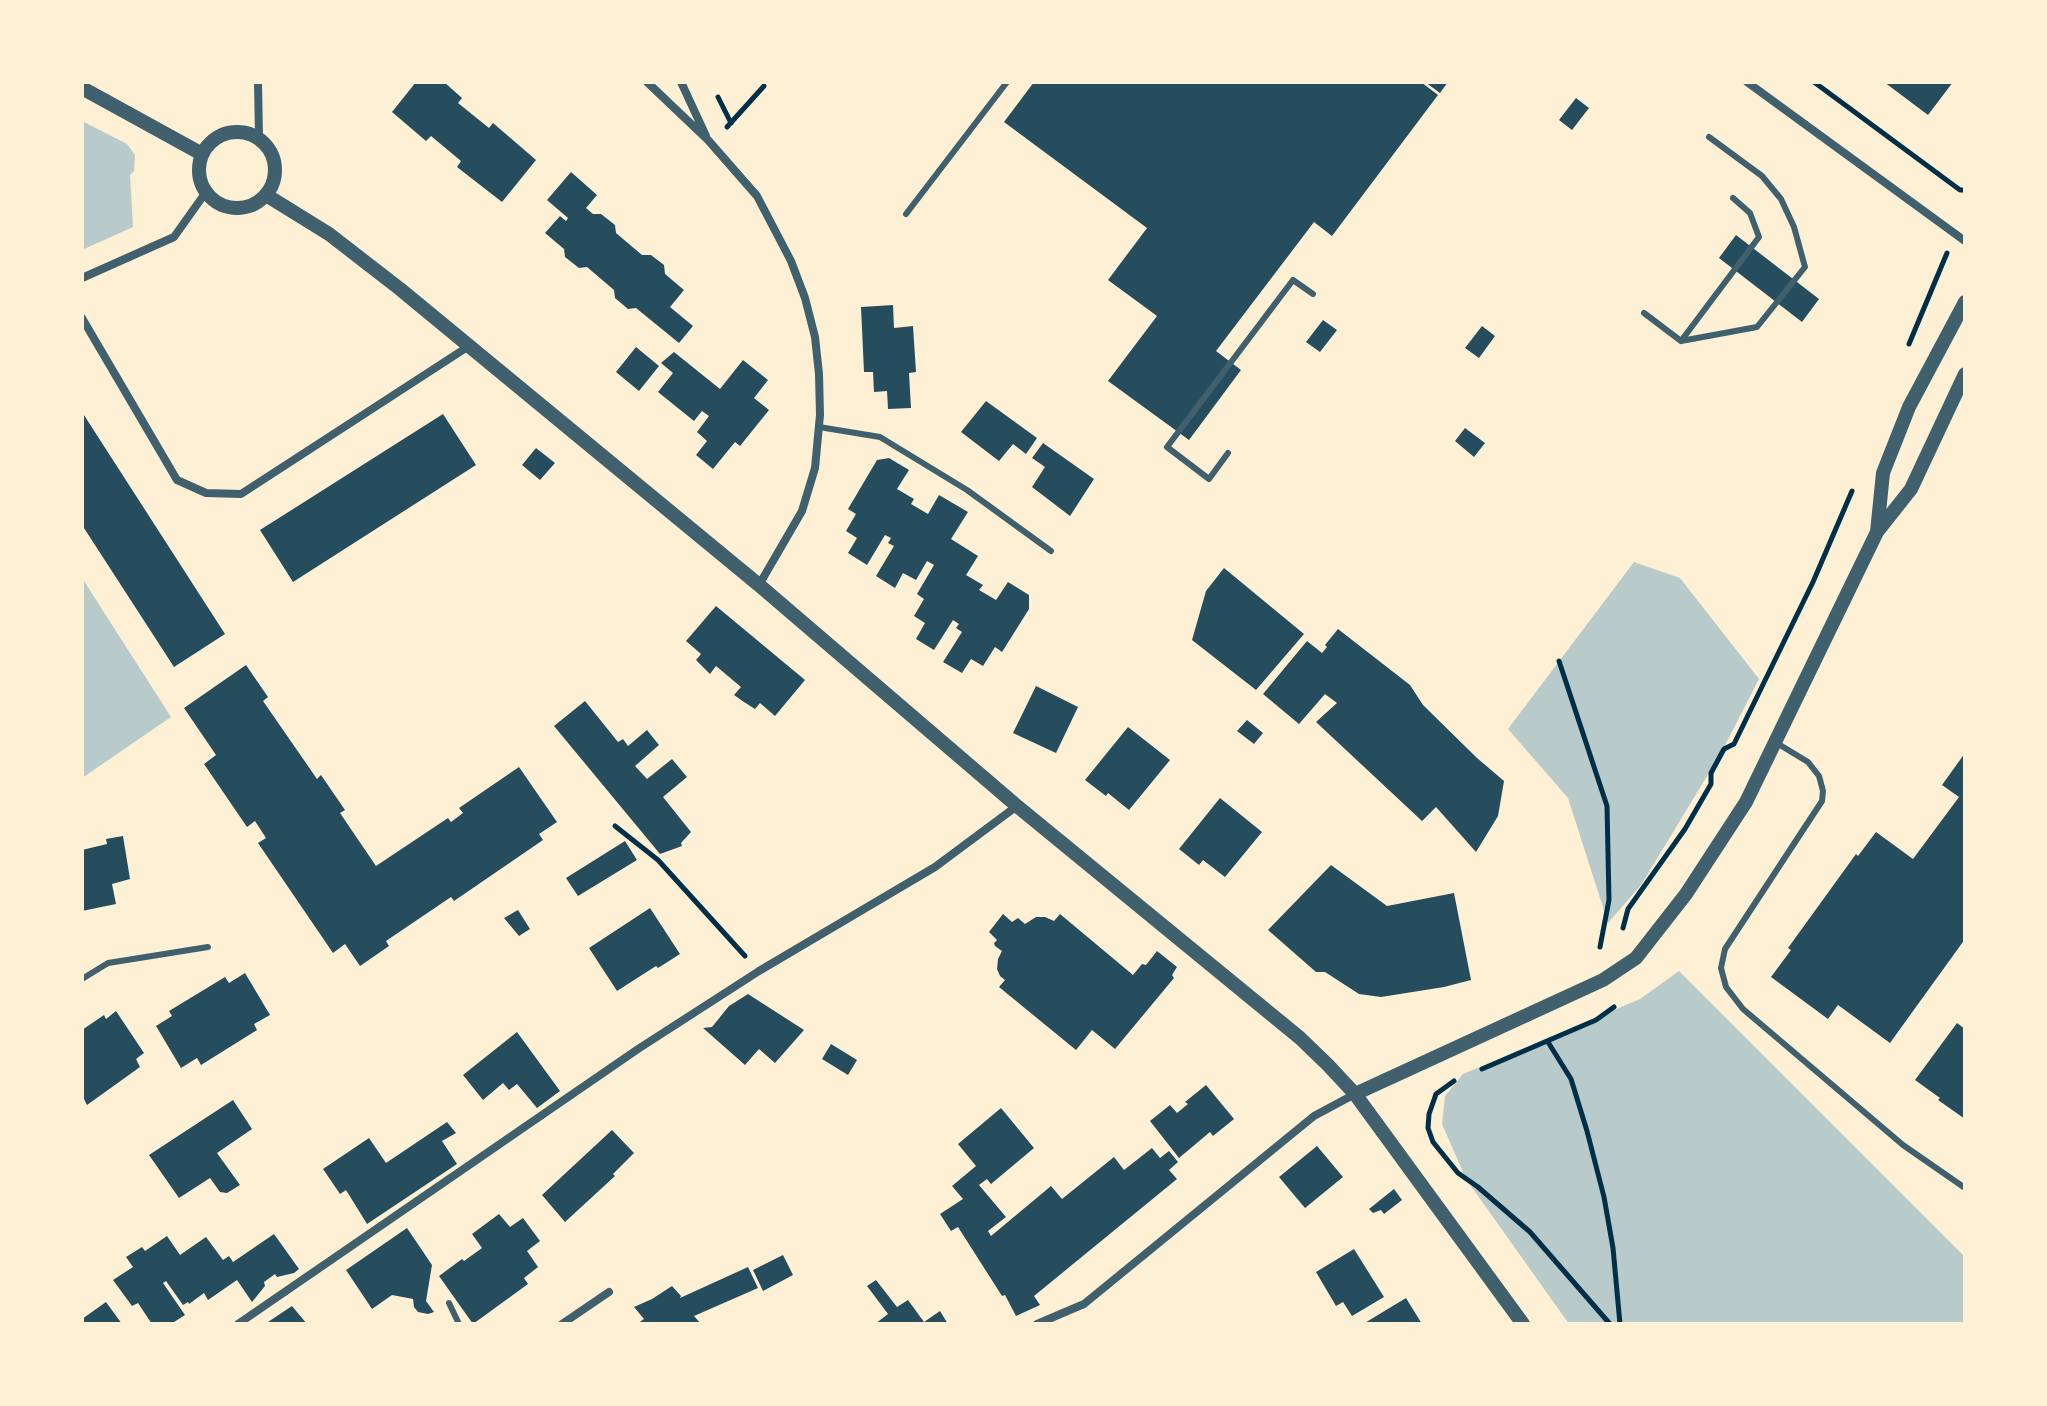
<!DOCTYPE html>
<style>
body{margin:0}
#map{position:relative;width:2047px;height:1406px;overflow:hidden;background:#fdf0d5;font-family:"Sofia Sans Condensed",sans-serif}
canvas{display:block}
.frame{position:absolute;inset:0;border:84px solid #fdf0d5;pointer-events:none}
</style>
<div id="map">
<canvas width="2047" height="1406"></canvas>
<div class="frame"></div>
</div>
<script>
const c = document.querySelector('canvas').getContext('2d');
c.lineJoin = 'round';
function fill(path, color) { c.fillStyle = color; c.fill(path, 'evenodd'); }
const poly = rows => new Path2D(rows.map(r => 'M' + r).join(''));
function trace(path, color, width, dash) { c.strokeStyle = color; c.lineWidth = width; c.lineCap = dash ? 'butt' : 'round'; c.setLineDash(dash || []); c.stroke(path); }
const green = poly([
 [82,121,127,144,135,155,134,171,130,175,133,227,82,250],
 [1634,562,1680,578,1759,679,1721,753,1641,885,1608,923,1568,798,1508,729],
 [82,578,171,717,82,778],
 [1679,971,1965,1257,1965,1324,1569,1324,1466,1179,1442,1124,1445,1096,1463,1074,1640,999]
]);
const building = poly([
 [416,82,444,82,462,98,458,103,489,128,493,123,536,160,502,202,457,167,461,161,431,136,426,141,392,112],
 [1034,82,1421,82,1438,95,1332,236,1314,222,1216,351,1241,370,1189,440,1108,381,1157,316,1108,280,1147,228,1004,122],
 [1425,82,1448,82,1440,93],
 [1884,82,1953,82,1928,115],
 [1576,98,1589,108,1572,130,1559,120],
 [571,172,597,195,586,208,593,214,601,214,615,225,616,233,642,255,651,255,664,265,665,274,684,290,670,307,693,326,679,343,636,308,628,309,615,298,614,290,587,267,579,268,565,257,564,249,545,233,560,216,566,221,568,218,547,200],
 [1736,235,1819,299,1802,322,1719,258],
 [893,305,894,328,913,326,916,372,909,373,911,408,888,409,887,391,874,392,873,372,864,372,861,307],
 [1323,320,1337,330,1320,352,1306,342],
 [1482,326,1495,336,1479,358,1465,348],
 [636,347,659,366,639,391,616,372],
 [674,352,720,389,743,360,768,380,754,398,769,410,740,446,735,442,713,469,696,455,707,441,697,432,709,416,702,411,694,421,658,392,673,373,661,363],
 [986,401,1037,438,1026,454,1013,444,999,461,961,432],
 [82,412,225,634,174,667,82,525],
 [443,414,476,465,293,582,260,530],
 [1465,428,1485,443,1474,457,1455,441],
 [1043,443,1094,479,1070,516,1032,487,1045,467,1032,458],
 [536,448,555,463,540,480,522,465],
 [889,458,909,470,897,489,914,499,911,504,928,514,939,495,968,512,951,539,978,556,966,575,983,585,979,590,996,600,1008,582,1029,595,1029,609,1002,652,995,647,983,666,971,659,962,673,943,662,962,632,956,628,959,624,953,620,934,650,916,639,925,623,914,616,924,599,917,594,934,565,927,561,916,580,903,573,895,588,876,576,894,546,888,543,891,538,885,535,867,565,848,553,857,538,846,531,856,514,848,509,877,460],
 [1224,568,1304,634,1256,690,1192,640,1206,591],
 [716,606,805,680,775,716,760,703,755,709,744,702,734,695,741,687,716,666,710,674,696,660,701,654,686,641],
 [1338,629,1410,685,1423,705,1477,758,1504,781,1498,816,1476,852,1436,807,1422,821,1316,722,1337,703,1325,694,1299,724,1263,694,1307,641,1322,653,1327,647,1325,645],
 [246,665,268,697,263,701,317,779,321,775,345,810,340,813,376,866,448,818,451,822,463,813,459,808,519,767,557,822,539,834,543,840,454,901,451,897,386,941,389,946,360,966,345,944,333,953,258,843,266,838,255,821,247,827,204,764,216,755,184,708],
 [1036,686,1078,707,1056,753,1013,733],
 [585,701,618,742,623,739,628,746,647,730,659,745,635,766,647,779,672,759,687,777,663,797,691,832,681,843,682,846,660,854,554,726],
 [1247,720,1263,733,1254,744,1237,731],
 [1128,727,1170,760,1129,810,1108,793,1106,796,1085,780],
 [1965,753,1965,939,1890,1043,1838,1005,1828,1019,1771,977,1791,950,1788,948,1856,854,1858,856,1876,832,1913,859,1959,797,1942,785],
 [1220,798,1262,832,1225,877,1203,860,1199,865,1179,849],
 [123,836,130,879,112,884,116,904,82,911,82,850,107,844,106,839],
 [625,841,637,860,578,896,566,878],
 [1331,865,1387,906,1454,893,1471,980,1444,987,1381,997,1359,994,1325,972,1316,972,1268,930],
 [650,908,680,954,658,968,656,966,617,991,589,948],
 [518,910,530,929,519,936,504,918],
 [1003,914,1012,922,1018,918,1025,924,1036,917,1045,917,1054,921,1060,914,1133,975,1142,964,1146,965,1157,951,1177,967,1172,975,1174,978,1115,1049,1092,1030,1076,1050,999,987,1005,980,1000,976,997,969,998,959,1002,951,995,946,994,943,997,940,989,932],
 [245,973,270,1015,254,1024,257,1030,201,1065,197,1058,181,1068,156,1026,172,1016,169,1011,225,977,229,983],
 [748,994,804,1030,775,1063,759,1049,745,1065,703,1028,712,1027,729,1006],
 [116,1011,144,1053,136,1059,140,1067,87,1105,84,1099,82,1101,82,1030,104,1015,106,1019],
 [1957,1023,1965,1029,1965,1119,1938,1100,1940,1098,1915,1080],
 [517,1032,560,1091,537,1108,517,1084,509,1090,503,1083,483,1100,463,1075],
 [831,1044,857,1060,848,1075,822,1059],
 [1206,1085,1234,1119,1213,1136,1210,1132,1179,1158,1150,1121,1170,1105,1177,1113,1188,1104,1185,1102],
 [233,1100,252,1129,217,1153,240,1185,227,1193,220,1192,210,1178,179,1198,149,1155],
 [1001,1108,1034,1148,991,1184,987,1179,979,1185,1006,1217,988,1231,991,1236,1051,1186,1062,1199,1114,1157,1124,1170,1152,1148,1160,1158,1169,1151,1178,1162,1169,1170,1177,1179,1034,1296,1040,1305,1016,1316,1005,1295,1002,1296,958,1227,951,1231,940,1214,963,1199,952,1186,976,1166,958,1144],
 [447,1122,456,1133,442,1141,457,1164,367,1224,346,1190,340,1194,323,1169,369,1138,386,1163],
 [612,1130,634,1153,613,1174,615,1176,565,1222,542,1195],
 [1317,1146,1343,1177,1305,1208,1279,1177],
 [1394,1189,1402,1200,1384,1214,1381,1210,1373,1213,1369,1209],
 [499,1214,510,1227,523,1218,540,1241,527,1251,538,1267,524,1278,528,1284,473,1324,439,1276,462,1259,464,1261,482,1248,472,1234],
 [407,1228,432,1265,426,1301,434,1312,428,1314,418,1312,414,1307,413,1299,392,1295,372,1309,346,1270],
 [274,1234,299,1269,294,1273,277,1277,275,1274,264,1282,265,1286,252,1302,237,1280,208,1300,204,1293,189,1304,188,1302,183,1305,166,1281,163,1283,185,1315,171,1324,152,1324,138,1303,132,1306,113,1280,133,1267,126,1257,142,1247,145,1251,167,1236,180,1255,206,1237,223,1260,229,1256,233,1262],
 [1354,1249,1384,1297,1352,1316,1343,1302,1336,1306,1316,1272],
 [783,1255,793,1275,763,1291,753,1270],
 [748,1267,758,1288,694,1316,701,1324,637,1324,644,1319,634,1307,652,1299,672,1286,681,1296,680,1298],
 [876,1280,897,1307,908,1300,924,1322,940,1311,948,1324,875,1324,888,1314,867,1286],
 [1406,1298,1422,1324,1363,1324],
 [106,1302,122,1324,82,1324,82,1319],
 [292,1306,307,1324,265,1324]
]);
const path = poly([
 [1814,82,1960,190,1965,190],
 [718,97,731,123],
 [727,127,764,86],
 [1909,344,1947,253],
 [1559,661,1607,806,1609,900,1600,947],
 [615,826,658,860,745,956],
 [1623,928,1628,909,1685,829,1711,784,1711,773,1724,749,1734,744,1813,582,1852,491],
 [1548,1042,1571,1079,1587,1131,1604,1197,1613,1248,1620,1324],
 [1482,1069,1596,1020,1614,1007],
 [1454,1081,1436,1094,1435,1097,1429,1114,1428,1128,1433,1142,1458,1173,1478,1187,1530,1232,1610,1324]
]);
const service = poly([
 [906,214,1007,82],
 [1644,313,1681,341,1757,327,1805,267,1794,227,1781,199,1762,176,1709,137],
 [1681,341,1759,237,1750,213,1733,198],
 [819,427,880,437,967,490,1051,551],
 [1228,453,1209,479,1167,447,1293,280,1313,294],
 [1775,742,1808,762,1819,776,1823,791,1822,801,1725,949,1721,968,1726,987,1743,1009,1903,1145,1965,1188],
 [82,979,108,963,208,947],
 [449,1303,459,1324]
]);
const minor = poly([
 [258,82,259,137],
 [647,82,708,140,757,196,791,261,805,298,815,337,819,374,820,415,815,468,802,511,759,585],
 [681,82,706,136],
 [1747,82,1965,241],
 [82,278,174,237,206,192],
 [82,318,177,480,206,493,241,494,469,346],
 [238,1324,638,1049,759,971,935,867,1017,806],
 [562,1324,609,1292],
 [1037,1324,1084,1304,1314,1116,1355,1094]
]);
const tertiary = poly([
 [82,88,202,154],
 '199 170a38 38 0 1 1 76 0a38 38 0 1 1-76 0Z',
 [266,195,329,234,400,289,759,585,1017,806,1300,1038,1328,1065,1355,1094,1523,1324],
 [1877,532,1883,473,1909,407,1965,302],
 [1355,1094,1603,980,1636,958,1686,894,1746,802,1877,532,1911,489,1965,374]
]);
fill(green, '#b9caca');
fill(building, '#264d5e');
trace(path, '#003049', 5);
trace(service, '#3f606c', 6);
trace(minor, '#3f606c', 8);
trace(tertiary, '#3f606c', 14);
</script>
